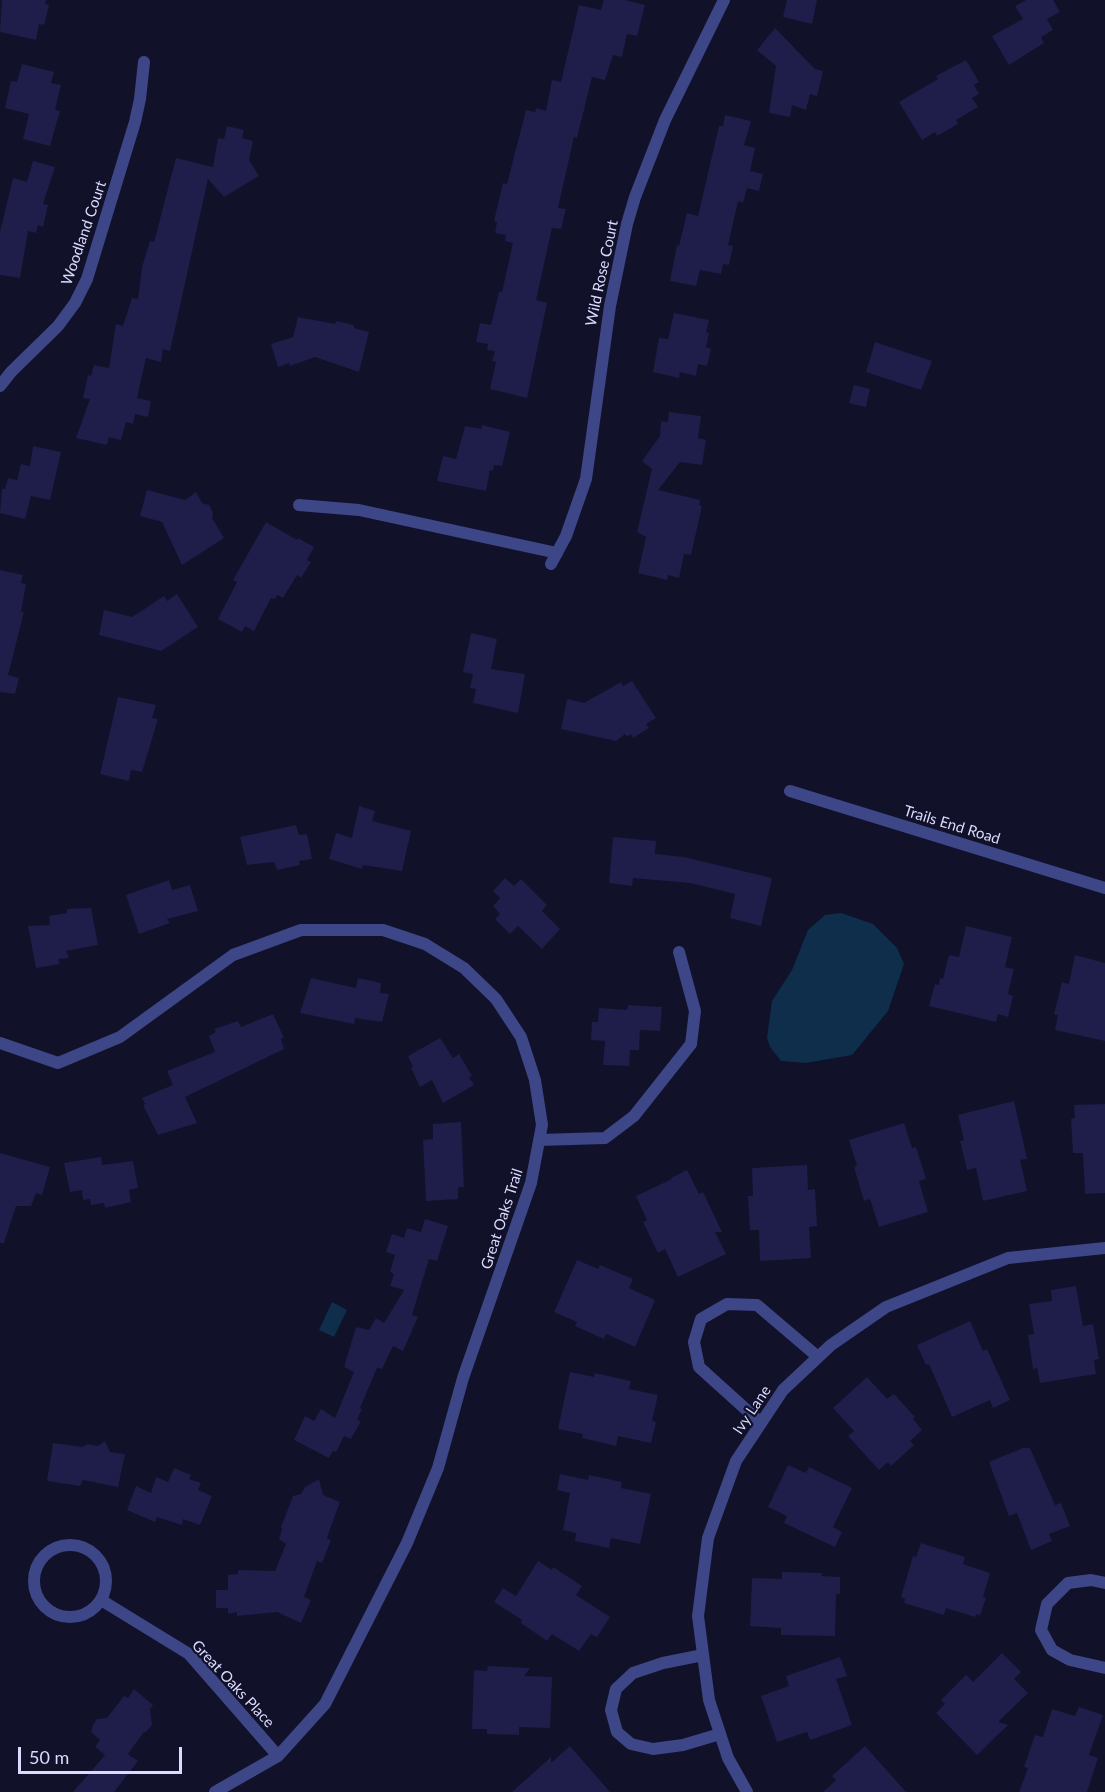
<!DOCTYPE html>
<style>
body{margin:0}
#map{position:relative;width:1105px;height:1792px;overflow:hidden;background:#111129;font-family:Lato,sans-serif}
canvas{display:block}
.scale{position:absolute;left:18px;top:1747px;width:164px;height:27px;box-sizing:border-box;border:3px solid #dadbfe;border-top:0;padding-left:8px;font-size:18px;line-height:21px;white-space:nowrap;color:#dadbfe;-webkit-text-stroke:4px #111129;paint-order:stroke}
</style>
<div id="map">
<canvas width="1105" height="1792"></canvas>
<div class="scale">50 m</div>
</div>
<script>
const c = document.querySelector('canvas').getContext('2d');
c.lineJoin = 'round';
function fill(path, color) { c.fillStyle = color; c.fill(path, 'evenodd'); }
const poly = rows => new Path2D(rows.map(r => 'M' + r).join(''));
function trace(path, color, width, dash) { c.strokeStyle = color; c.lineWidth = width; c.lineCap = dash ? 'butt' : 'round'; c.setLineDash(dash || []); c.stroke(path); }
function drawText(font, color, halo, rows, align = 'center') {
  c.font = font + ' Lato,sans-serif'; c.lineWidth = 4.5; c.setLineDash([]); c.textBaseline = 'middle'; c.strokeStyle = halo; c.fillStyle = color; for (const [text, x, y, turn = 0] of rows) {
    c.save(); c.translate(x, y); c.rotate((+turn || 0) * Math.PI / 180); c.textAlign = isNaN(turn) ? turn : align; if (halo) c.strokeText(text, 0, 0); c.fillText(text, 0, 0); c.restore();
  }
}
const water = poly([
 [841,913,873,924,897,948,904,964,888,1011,852,1055,806,1063,781,1061,770,1047,767,1038,772,1001,792,970,808,930,825,915],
 [332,1302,347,1310,334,1337,319,1330]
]);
const building = poly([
 [2,0,46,0,45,4,49,5,44,25,39,24,36,40,0,32],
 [604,0,625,0,645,5,637,36,627,34,622,57,613,55,605,80,592,77,577,138,574,137,558,208,566,209,561,229,552,228,536,300,547,303,527,398,490,389,496,362,492,361,495,351,487,350,488,344,476,342,480,323,491,325,499,292,502,292,513,243,505,241,506,235,495,233,497,222,494,221,503,183,507,184,526,110,535,112,536,108,546,111,552,80,561,82,579,5,601,10],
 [787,0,817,0,812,24,783,17],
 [1026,0,1053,0,1060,12,1047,19,1053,30,1041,37,1044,43,1009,65,992,36,1023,19,1015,6],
 [775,28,815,69,823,71,817,96,810,94,806,110,792,105,790,117,769,113,776,66,757,50],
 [966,60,979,82,974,85,979,94,972,98,978,107,956,120,958,124,937,136,935,132,922,140,899,102,938,79,936,76],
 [22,64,54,72,51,83,61,85,55,110,60,111,50,146,23,139,29,114,5,108,11,81,17,82],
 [725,115,751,121,744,145,755,148,750,171,763,174,759,191,747,188,743,203,738,201,728,245,733,246,729,265,723,264,721,274,700,270,696,286,670,281,677,245,679,246,687,213,698,216,719,126,723,126],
 [227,126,244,130,242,138,253,141,249,160,259,176,224,197,208,179,170,351,163,349,161,362,146,358,137,398,151,401,148,417,135,414,133,424,126,422,121,440,109,437,107,445,76,438,90,399,83,398,88,375,91,376,94,365,109,368,116,324,123,326,132,298,138,299,142,267,150,241,154,242,176,158,213,167,218,138,224,139],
 [33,161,55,167,43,204,48,205,43,227,38,225,36,233,28,231,20,278,0,275,0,232,13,178,27,182],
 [674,313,709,320,706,332,709,333,706,347,711,349,707,366,698,364,696,376,680,372,679,378,653,372,659,338,668,339],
 [298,317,335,324,336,321,354,325,354,328,369,332,359,372,315,357,290,366,289,363,278,367,271,344,293,337],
 [875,342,932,361,921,390,866,372],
 [854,385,870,389,866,407,849,403],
 [669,412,701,416,698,438,706,440,702,465,680,462,658,490,700,500,699,505,702,506,691,555,684,554,679,578,668,575,667,580,638,573,646,537,637,532,652,469,642,461,660,436,661,421,668,422],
 [482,425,510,432,502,466,494,465,493,471,490,470,486,491,437,481,443,456,456,459,465,426,481,429],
 [33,446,61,452,50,500,31,496,25,519,0,513,2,489,5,489,8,478,17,480,21,464,30,466],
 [147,490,185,500,196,492,202,503,209,505,213,513,212,518,224,538,182,565,162,522,140,516],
 [266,522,297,540,298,538,314,547,307,560,311,562,301,578,297,575,283,598,277,595,275,599,271,598,254,631,245,626,242,632,218,619,237,582,233,580],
 [0,570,23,575,21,583,26,584,21,612,24,612,8,675,19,678,15,694,0,692],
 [177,594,198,627,161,651,99,635,104,610,132,617,164,596,167,601],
 [471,633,497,639,491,669,525,674,518,713,473,703,476,689,470,688,473,674,463,672],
 [632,681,656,718,646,724,649,728,633,738,631,734,627,737,625,734,616,741,561,729,567,699,584,703,621,682,623,686],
 [118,697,156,705,152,718,158,719,142,772,131,770,129,781,100,774],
 [359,806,375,811,372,821,411,831,402,871,363,865,362,869,329,859,336,833,352,838],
 [296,825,299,835,307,834,312,859,299,861,300,865,277,870,274,862,247,865,240,837],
 [613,837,656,841,655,854,684,857,772,878,761,926,730,918,735,894,690,883,633,878,632,886,609,883],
 [505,878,514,886,521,879,547,905,542,911,560,929,542,949,518,926,510,934,495,919,500,914,493,906,500,898,493,891],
 [169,880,172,890,190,885,198,911,167,919,170,923,139,934,126,895],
 [91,908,98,945,66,951,69,958,58,959,60,964,36,968,28,926,50,925,49,916,67,913,67,909],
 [966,926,1012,937,1005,967,1014,969,1008,994,1013,996,1008,1017,998,1014,996,1022,929,1006,935,984,939,985,940,978,943,979,949,955,959,957],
 [1075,955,1105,963,1105,1041,1055,1030,1058,1015,1054,1014,1062,982,1069,984],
 [311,978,356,988,358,978,381,983,380,993,389,994,382,1022,355,1018,354,1024,300,1013],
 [628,1005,662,1007,660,1031,640,1030,639,1050,630,1050,629,1066,603,1065,605,1041,591,1040,592,1022,598,1022,599,1008,627,1010],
 [273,1014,284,1038,281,1039,284,1049,185,1097,197,1123,158,1135,143,1105,145,1104,142,1098,173,1085,167,1071,215,1052,209,1036,216,1032,214,1029,238,1021,241,1027],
 [440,1038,453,1058,459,1054,472,1076,469,1077,474,1085,443,1103,432,1080,420,1087,411,1068,413,1067,408,1056],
 [1014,1101,1027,1159,1020,1160,1027,1191,983,1201,976,1168,967,1170,960,1141,964,1140,958,1115],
 [1105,1104,1105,1193,1085,1194,1083,1153,1073,1153,1071,1119,1075,1118,1074,1105],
 [461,1122,464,1187,458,1187,458,1199,426,1201,423,1140,433,1139,433,1124],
 [904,1123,912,1148,916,1147,926,1179,919,1181,928,1212,879,1227,870,1199,864,1201,854,1167,857,1166,849,1140],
 [0,1153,50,1167,42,1195,36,1193,31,1206,16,1206,4,1243,0,1243],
 [101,1157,102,1165,133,1161,138,1188,129,1190,131,1202,105,1208,104,1203,91,1205,90,1199,83,1200,82,1190,70,1192,64,1163],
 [807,1165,808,1190,815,1189,817,1226,809,1227,811,1258,760,1261,759,1230,750,1230,748,1196,753,1196,752,1168],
 [687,1170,699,1194,703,1192,722,1232,715,1232,726,1254,678,1277,665,1249,658,1253,643,1222,647,1220,636,1196,672,1179,671,1178],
 [425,1219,448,1226,437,1261,429,1259,412,1315,418,1317,403,1351,393,1346,382,1369,377,1368,360,1408,362,1409,357,1420,361,1421,351,1439,344,1436,336,1452,333,1451,329,1458,294,1440,305,1416,314,1421,321,1409,335,1418,354,1372,344,1367,356,1327,369,1330,376,1318,384,1323,404,1290,390,1286,394,1274,390,1272,395,1255,386,1252,392,1234,404,1238,407,1228,421,1232],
 [577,1260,598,1269,600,1265,633,1279,629,1288,655,1300,635,1347,606,1334,604,1339,575,1326,577,1322,554,1312],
 [1076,1286,1083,1326,1093,1324,1099,1359,1094,1360,1096,1374,1040,1383,1037,1368,1033,1369,1028,1335,1034,1334,1029,1304,1052,1301,1051,1290],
 [970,1321,983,1351,987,1349,1010,1400,993,1408,990,1400,952,1417,929,1364,926,1365,917,1345],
 [570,1372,594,1377,595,1373,631,1381,629,1389,658,1395,652,1421,656,1422,651,1443,618,1436,616,1446,582,1438,583,1434,558,1429],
 [867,1377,887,1399,894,1394,915,1417,913,1419,922,1430,910,1441,914,1445,891,1466,888,1462,879,1470,848,1436,854,1431,833,1408],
 [105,1441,110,1452,125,1454,118,1487,83,1480,80,1486,47,1481,53,1443,82,1447,88,1444,98,1446],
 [1023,1448,1030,1448,1055,1505,1061,1503,1070,1526,1049,1534,1052,1541,1031,1550,1017,1513,1009,1516,989,1462],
 [788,1465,806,1473,809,1467,852,1488,833,1527,842,1532,835,1547,784,1523,787,1516,768,1507],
 [174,1468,191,1475,189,1479,201,1483,198,1490,212,1496,200,1525,183,1519,182,1525,157,1517,155,1522,127,1510,136,1486,151,1493,156,1477,168,1482],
 [560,1474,588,1480,589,1475,622,1482,621,1488,651,1494,640,1544,611,1538,609,1548,575,1541,576,1533,563,1530,570,1493,557,1490],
 [319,1479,323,1495,340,1502,330,1529,327,1538,331,1540,322,1563,317,1561,304,1597,311,1600,301,1623,277,1612,237,1616,237,1612,228,1614,228,1608,216,1608,216,1590,228,1590,228,1575,238,1574,238,1570,275,1571,286,1544,279,1539,282,1529,281,1527,293,1496,301,1494,305,1487],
 [921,1543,965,1557,963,1564,990,1573,983,1597,986,1598,980,1615,976,1614,975,1617,946,1608,944,1615,904,1603,905,1599,901,1597,913,1556,916,1557],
 [538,1561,552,1570,553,1567,582,1586,576,1595,610,1617,597,1637,591,1634,579,1651,552,1634,547,1641,521,1623,522,1620,494,1602,503,1588,516,1596],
 [782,1572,823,1573,821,1576,840,1577,840,1594,836,1594,835,1636,781,1635,781,1628,750,1626,752,1578,782,1579],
 [1002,1653,1021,1672,1014,1679,1028,1693,998,1722,1008,1725,977,1755,936,1713,945,1704,941,1700,966,1675,973,1682],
 [840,1657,847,1676,836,1679,852,1725,810,1740,807,1732,777,1742,761,1696,789,1686,786,1676],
 [488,1666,530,1668,524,1676,552,1677,550,1728,519,1727,519,1735,487,1734,487,1729,472,1729,474,1670,487,1671],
 [134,1689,153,1705,150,1709,152,1725,146,1732,144,1732,128,1754,138,1761,114,1792,73,1792,105,1755,95,1747,100,1740,91,1732,93,1725,97,1719,107,1718,124,1696,128,1698],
 [1079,1707,1103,1715,1089,1755,1098,1758,1087,1792,1019,1792,1028,1768,1024,1767,1035,1735,1043,1737,1052,1709,1075,1716],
 [570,1746,610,1792,512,1792,551,1757,551,1763],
 [865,1746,906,1792,823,1792,836,1780,832,1776]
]);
const lane = poly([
 [299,505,359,510,557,553]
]);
const street = poly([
 [0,386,11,372,58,326,75,303,87,279,135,122,140,99,144,62],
 [551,564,566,536,586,479,610,306,627,224,635,197,665,120,724,0],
 [790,791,1105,888],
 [0,1043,58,1063,120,1037,233,955,301,930,383,930,425,944,464,968,496,999,521,1037,535,1080,542,1125,531,1183,463,1378,438,1468,407,1543,325,1704,278,1756,215,1792],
 [539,1140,605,1138,634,1116,691,1044,695,1011,679,952],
 [761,1423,699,1367,694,1342,701,1319,727,1304,757,1305,818,1357],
 '34 1581a36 36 0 1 1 72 0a36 36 0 1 1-72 0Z',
 [1105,1583,1091,1580,1068,1583,1047,1604,1041,1630,1052,1650,1070,1660,1105,1668],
 [101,1600,189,1654,278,1756],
 [703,1655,663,1663,633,1673,616,1689,611,1710,617,1732,631,1744,653,1749,683,1745,720,1734],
 [747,1792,728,1758,709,1700,698,1616,708,1538,736,1461,783,1390,831,1345,886,1307,1008,1258,1105,1248]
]);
const streetNames = [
 ["Woodland Court",84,233,-71],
 ["Wild Rose Court",602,273,-78],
 ["Trails End Road",952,825,17],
 ["Great Oaks Trail",502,1219,-72],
 ["Ivy Lane",752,1410,-56],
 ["Great Oaks Place",233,1684,47]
];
fill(water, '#0e2e4b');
fill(building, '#1f1d4a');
trace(lane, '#3d4687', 12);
trace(street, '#3d4687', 12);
drawText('15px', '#dadbfe', '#111129', streetNames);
</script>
